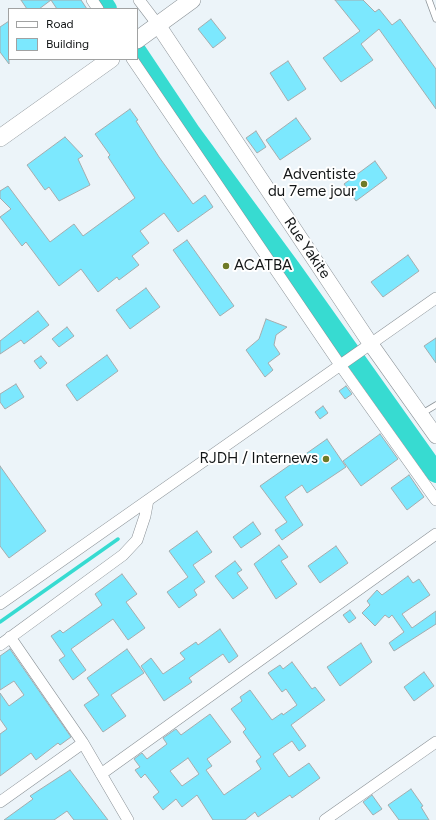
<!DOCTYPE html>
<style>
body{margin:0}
#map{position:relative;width:436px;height:820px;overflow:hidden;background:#ecf4f9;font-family:Figtree,sans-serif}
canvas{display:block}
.legend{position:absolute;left:8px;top:8px;width:130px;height:52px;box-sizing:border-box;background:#fff;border:1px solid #a1a2a2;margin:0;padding:5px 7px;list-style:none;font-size:12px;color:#131617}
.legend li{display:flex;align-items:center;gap:8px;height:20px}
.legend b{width:20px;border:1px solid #a1a2a2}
</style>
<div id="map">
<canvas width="436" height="820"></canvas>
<ul class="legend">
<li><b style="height:5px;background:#fff"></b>Road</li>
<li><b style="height:11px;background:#7ce8fe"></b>Building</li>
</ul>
</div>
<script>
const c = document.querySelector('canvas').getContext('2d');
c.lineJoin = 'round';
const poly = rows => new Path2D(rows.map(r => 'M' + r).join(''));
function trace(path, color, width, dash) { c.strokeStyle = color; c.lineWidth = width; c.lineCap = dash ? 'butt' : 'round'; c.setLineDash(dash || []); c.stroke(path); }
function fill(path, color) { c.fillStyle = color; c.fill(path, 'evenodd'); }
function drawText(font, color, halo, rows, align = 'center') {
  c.font = font + ' Figtree,sans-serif'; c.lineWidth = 4; c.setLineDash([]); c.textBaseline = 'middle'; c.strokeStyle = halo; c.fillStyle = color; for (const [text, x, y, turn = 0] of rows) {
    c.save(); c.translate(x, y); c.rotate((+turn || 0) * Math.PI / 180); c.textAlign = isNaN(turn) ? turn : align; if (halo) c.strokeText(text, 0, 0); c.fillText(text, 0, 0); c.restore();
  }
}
const stream = poly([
 [0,622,118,539]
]);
const river = poly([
 [101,0,107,9],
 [137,52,191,133,291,269,436,473]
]);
const building = poly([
 [21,0,51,0,39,9,27,9,21,0],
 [51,0,81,0,87,9,57,9,51,0],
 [335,0,363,0,375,12,379,9,392,25,400,19,436,69,436,109,379,29,361,44,373,60,341,82,323,58,360,31,335,0],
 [211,19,226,38,213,48,198,29,211,19],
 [9,21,9,64,0,52,0,27,9,21],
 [288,61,306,89,288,101,270,73,288,61],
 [130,109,138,120,136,121,159,157,193,204,205,195,213,207,178,232,164,213,140,231,149,243,132,256,139,265,119,280,117,277,98,292,81,269,59,286,26,242,22,246,0,217,11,209,0,198,0,191,8,186,50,242,74,224,83,236,135,198,108,157,110,155,95,134,130,109],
 [296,118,311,139,280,160,266,140,296,118],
 [256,131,266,147,257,153,246,138,256,131],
 [65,137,83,156,78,159,90,185,59,201,49,187,45,190,27,165,65,137],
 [375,161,387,178,356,201,344,184,375,161],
 [187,240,234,306,220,316,173,250,187,240],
 [408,255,419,271,383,297,371,282,408,255],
 [146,288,160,307,130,329,116,310,146,288],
 [38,311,49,325,24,344,21,340,0,354,0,341,38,311],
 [266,319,287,327,276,335,274,345,280,354,268,363,273,370,265,377,246,350,259,339,266,319],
 [67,327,74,336,59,347,52,339,67,327],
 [436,338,436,363,424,346,436,338],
 [107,355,118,371,77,401,66,385,107,355],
 [41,356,47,363,40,369,34,361,41,356],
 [16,384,24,397,5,409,0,402,0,394,16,384],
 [346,386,352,394,345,399,339,391,346,386],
 [323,406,328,413,320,419,315,412,323,406],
 [380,434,398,459,361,486,343,461,380,434],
 [327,439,346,467,307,493,302,485,285,497,303,525,282,540,275,530,287,522,260,486,327,439],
 [0,466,46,531,9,558,0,546,0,466],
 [409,475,424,497,407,510,391,488,409,475],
 [253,522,261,534,241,548,233,537,253,522],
 [197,531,212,552,193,565,205,582,194,590,197,595,179,608,167,592,188,577,169,551,197,531],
 [279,545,288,557,281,561,297,584,276,599,254,564,279,545],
 [336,546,348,563,320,583,308,566,336,546],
 [235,561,242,570,237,573,248,588,233,599,215,576,235,561],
 [122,574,137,594,126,602,145,628,128,640,113,619,71,649,86,670,73,680,59,660,65,656,51,636,60,630,63,633,102,605,95,594,122,574],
 [408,576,413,583,419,579,430,595,402,614,412,628,436,611,436,624,394,651,389,643,404,632,392,615,389,618,385,615,375,626,362,613,370,605,367,601,377,590,382,595,408,576],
 [350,610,356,618,349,623,343,615,350,610],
 [220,629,238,656,229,663,223,654,189,678,192,682,164,701,141,666,151,658,163,674,185,659,180,653,196,642,198,645,220,629],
 [361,643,372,662,340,686,327,667,361,643],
 [10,649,71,737,60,745,58,743,36,760,31,753,0,776,0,734,7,729,0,719,0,693,9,706,24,695,14,681,0,690,0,656,10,649],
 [127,649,144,673,111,695,126,716,103,732,84,705,99,695,87,678,127,649],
 [292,662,312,689,315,687,325,700,291,725,306,746,299,751,292,741,273,754,289,777,309,763,320,778,292,798,290,795,258,817,255,812,245,820,213,820,197,795,182,807,176,799,163,810,153,797,159,792,145,774,141,778,135,770,140,767,134,759,142,753,147,759,167,744,163,738,173,731,176,729,181,735,210,714,231,742,207,759,212,766,206,770,224,795,261,769,256,761,261,757,243,732,246,729,231,709,242,701,240,697,250,690,272,720,282,713,283,715,297,705,286,689,282,692,268,673,280,665,283,669,292,662],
 [188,758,199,774,182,786,170,771,188,758],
 [424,672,434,686,414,701,404,687,424,672],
 [70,770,108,820,74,820,67,811,54,820,4,820,33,799,30,796,70,770],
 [411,789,423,806,421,807,429,820,399,820,388,805,411,789],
 [372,795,382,809,373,815,363,802,372,795]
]);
const service = poly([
 [429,0,436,19],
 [421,414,436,405]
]);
const minor = poly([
 [92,0,98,9],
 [139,0,158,25],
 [132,59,340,365,436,500],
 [0,604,436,298],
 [10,637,83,743,128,820],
 [0,645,123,555,137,540,145,516,148,500],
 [101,774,436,534],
 [0,802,83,743],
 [325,820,436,742]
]);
const secondary = poly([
 [158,25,370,343,436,436]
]);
const primary = poly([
 [137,40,192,0],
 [0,138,111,59]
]);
const markers = [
 [364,184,4,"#6f7a26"],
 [226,266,4,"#6f7a26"],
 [326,459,4,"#6f7a26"]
];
const poiNames = [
 ["Adventiste",356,175],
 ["du 7eme jour",356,192],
 ["ACATBA",234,266,"left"],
 ["RJDH / Internews",318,459]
];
const streetNames = [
 ["Rue Yakite",307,248,56]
];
trace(stream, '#37dbd1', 3.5);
trace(river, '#37dbd1', 20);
fill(building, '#7ce8fe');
trace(building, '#a4acae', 1);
trace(service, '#8b9297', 7);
trace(minor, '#8b9297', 12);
trace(secondary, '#8b9297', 16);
trace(primary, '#8b9297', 18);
trace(service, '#fff', 5.5);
trace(minor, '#fff', 11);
trace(secondary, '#fff', 15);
trace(primary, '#fff', 17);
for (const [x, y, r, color] of markers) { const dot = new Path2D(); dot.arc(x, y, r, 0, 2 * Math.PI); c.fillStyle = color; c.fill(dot); trace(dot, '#fff', 1.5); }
drawText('15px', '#131617', '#fff', poiNames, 'right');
drawText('15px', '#131617', '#fff', streetNames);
</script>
